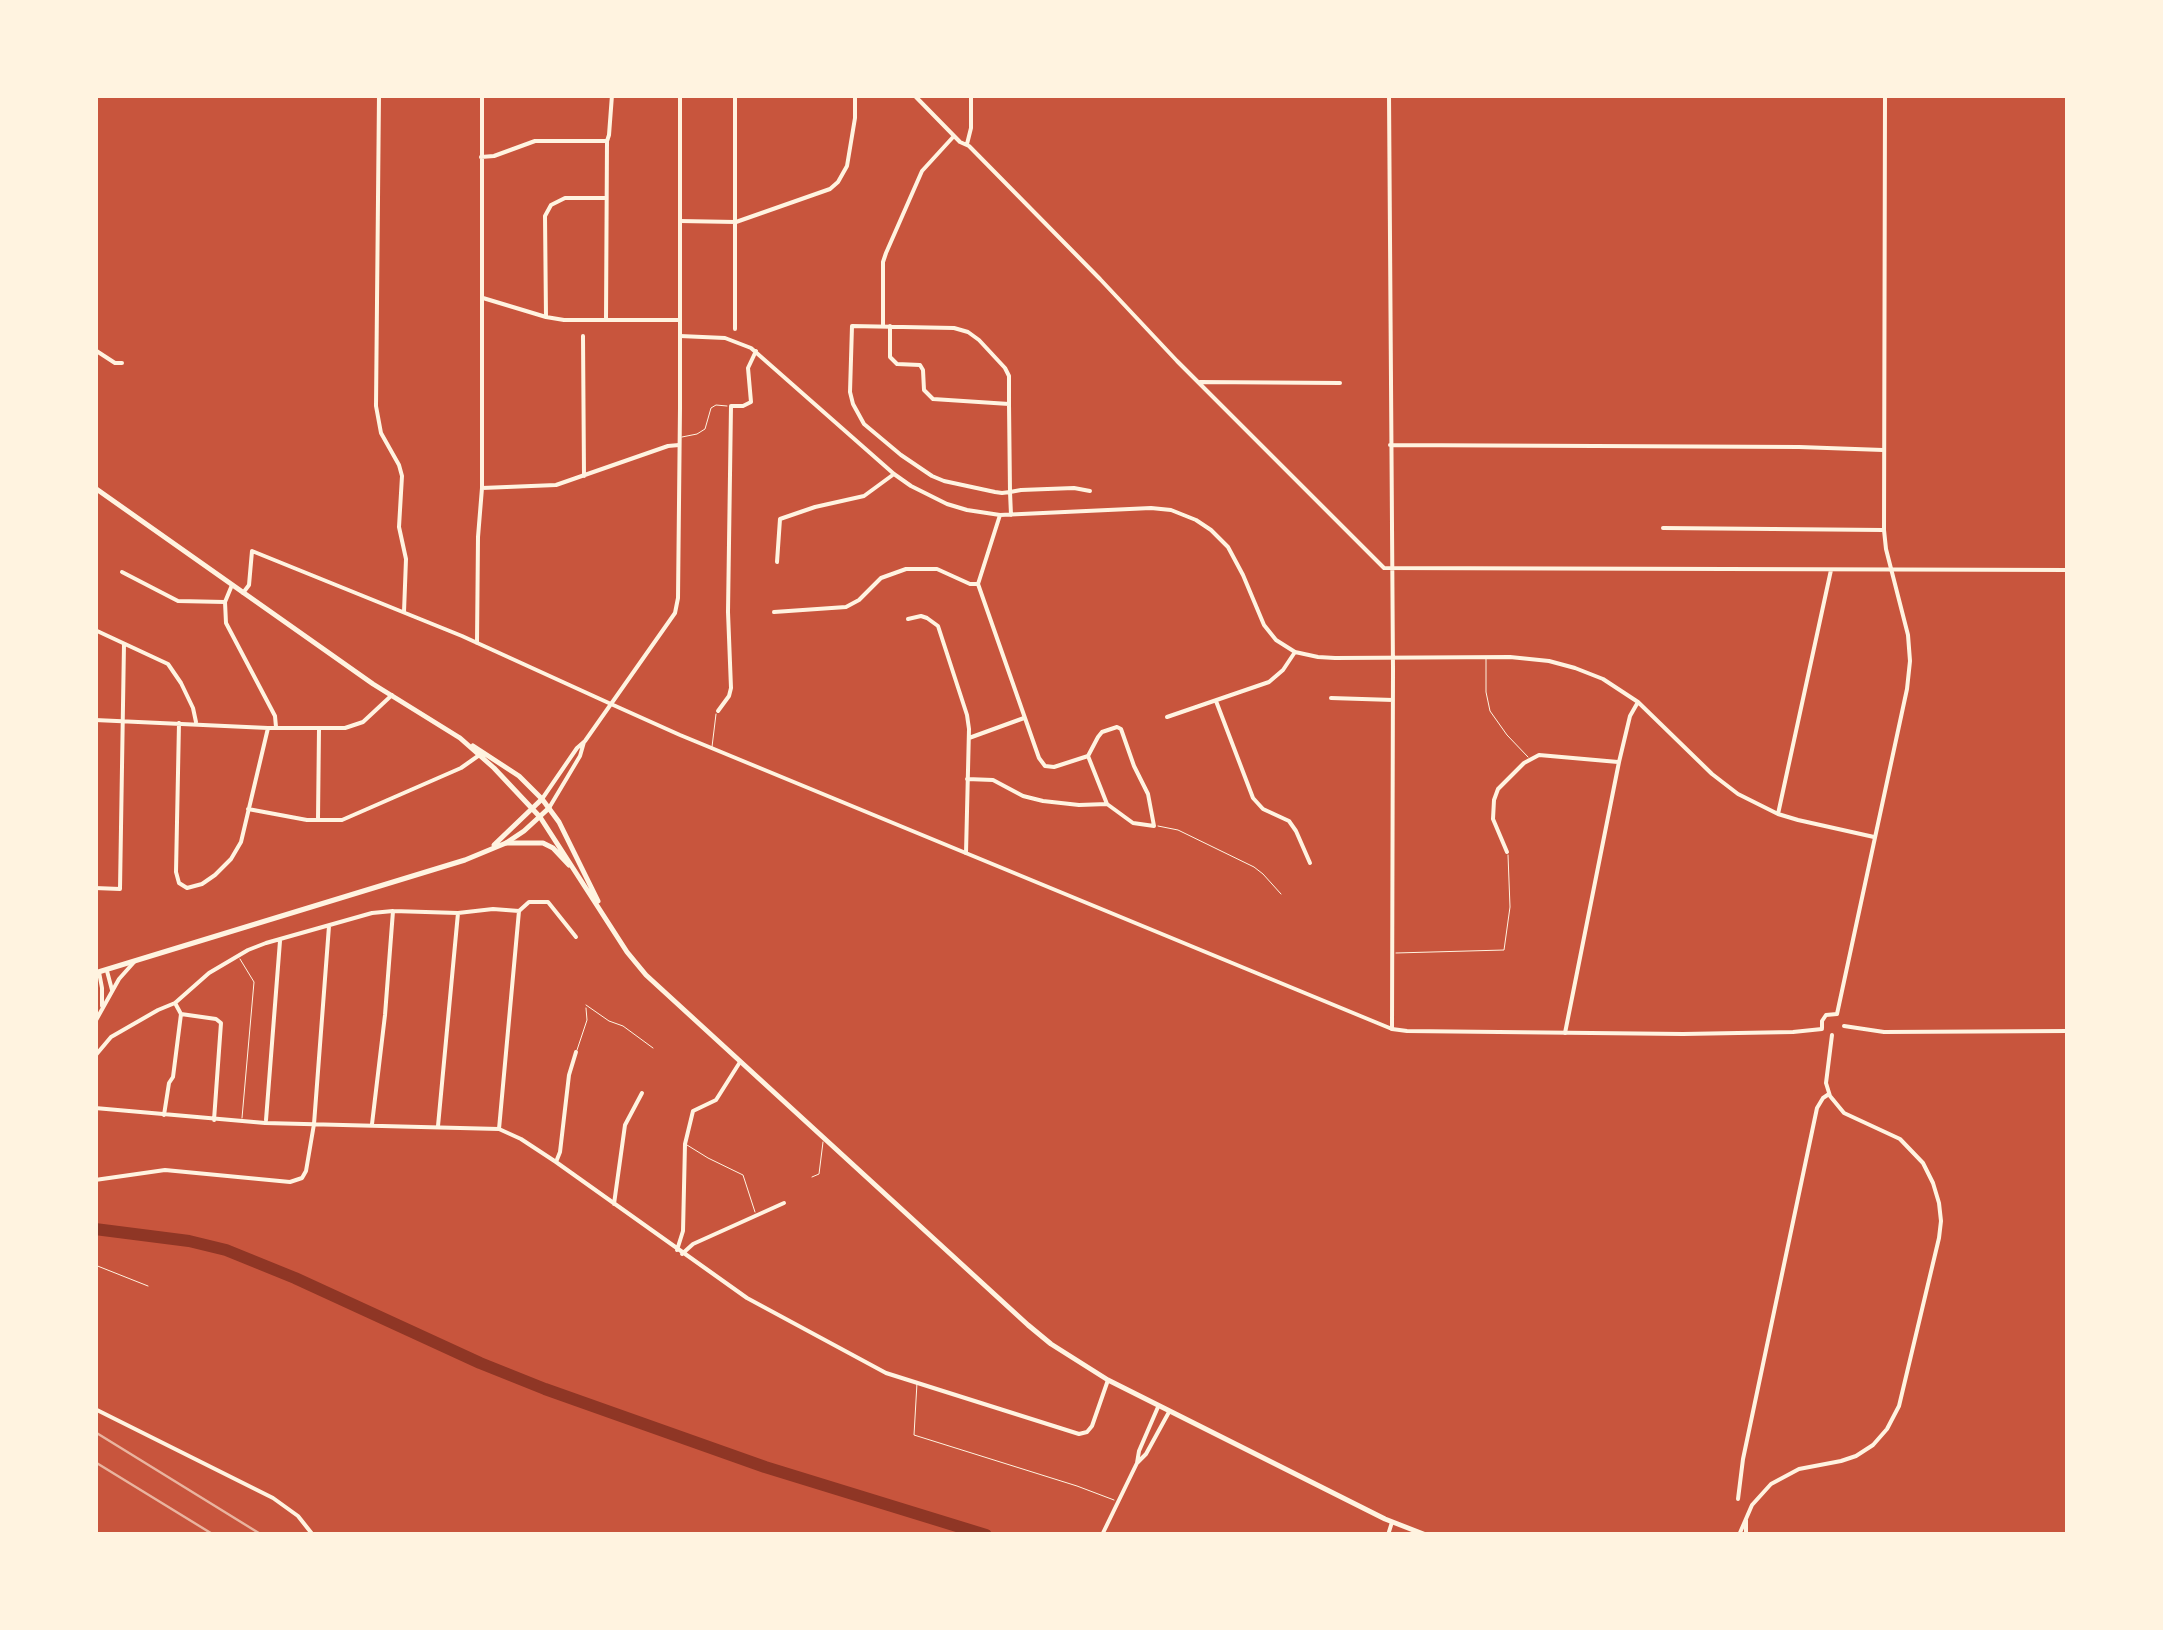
<!DOCTYPE html>
<style>
body{margin:0}
#map{position:relative;width:2163px;height:1630px;overflow:hidden;background:#c8553d;font-family:Inter,sans-serif}
canvas{display:block}
.frame{position:absolute;inset:0;border:98px solid #fff3e0;pointer-events:none}
</style>
<div id="map">
<canvas width="2163" height="1630"></canvas>
<div class="frame"></div>
</div>
<script>
const c = document.querySelector('canvas').getContext('2d');
c.lineJoin = 'round';
const poly = rows => new Path2D(rows.map(r => 'M' + r).join(''));
function trace(path, color, width, dash) { c.strokeStyle = color; c.lineWidth = width; c.lineCap = dash ? 'butt' : 'round'; c.setLineDash(dash || []); c.stroke(path); }
const river = poly([
 [95,1229,189,1241,226,1250,295,1278,480,1363,545,1389,765,1467,986,1535]
]);
const service = poly([
 [682,437,697,434,705,429,711,408,716,405,727,406],
 [1486,658,1486,692,1490,711,1507,735,1528,757],
 [712,747,716,714],
 [1158,826,1178,830,1254,867,1263,874,1281,894],
 [1396,953,1504,950,1510,907,1508,855],
 [240,959,254,982,242,1118],
 [586,1005,609,1021,623,1026,653,1048],
 [577,1050,587,1020,586,1008],
 [687,1145,708,1158,743,1175,755,1212],
 [812,1177,819,1174,823,1142],
 [95,1265,148,1286],
 [917,1383,914,1435,1077,1486,1114,1500]
]);
const minor = poly([
 [379,95,376,406,381,433,399,465,402,476,399,527,406,559,404,612],
 [914,95,960,142,969,146,1100,279,1177,361,1384,568,2068,570],
 [1389,95,1393,669,1392,1029],
 [967,144,971,128,971,95],
 [481,157,494,156,535,141,607,141],
 [680,221,736,222,830,189,838,182,847,166,855,118,855,95],
 [483,298,546,317,564,320,680,320],
 [546,317,545,216,551,205,565,198,606,198],
 [606,320,607,141,609,135,612,95],
 [883,326,883,262,886,253,922,171,954,136],
 [890,326,890,357,897,364,920,365,923,370,924,390,933,399,1009,404],
 [735,329,735,95],
 [583,336,584,476],
 [680,336,725,338,751,348,894,474,911,486,947,504,967,510,1000,515,1151,508,1171,510,1196,520,1211,530,1228,547,1243,575,1264,625,1276,640,1295,652,1318,657,1335,658,1510,657,1549,661,1575,668,1603,679,1638,702,1712,774,1738,794,1778,814,1798,820,1874,837],
 [95,350,115,363,122,363],
 [1200,382,1340,383],
 [1390,445,1799,447,1883,450],
 [482,488,556,485,668,446,679,445],
 [1000,515,978,584,1039,758,1045,766,1054,767,1088,756,1107,804,1133,823,1154,826,1148,794,1134,766,1121,729,1117,727,1102,732,1098,737,1088,756],
 [1011,515,1010,492,1009,404,1009,376,1005,368,979,340,968,332,954,328,852,326,850,392,853,404,864,424,901,455,932,476,944,481,995,492,1002,493,1010,492,1021,490,1074,488,1090,491],
 [1663,528,1883,530],
 [777,562,780,519,815,507,864,496,894,474],
 [122,572,178,601,225,602],
 [232,585,225,602,226,623,275,716,276,727],
 [243,593,249,585,252,551,462,636,611,704],
 [774,612,846,607,859,600,881,578,906,569,937,569,970,584,978,584],
 [908,619,921,616,927,618,938,626,967,715,969,729,966,853],
 [95,630,168,664,181,683,193,708,196,722],
 [477,643,478,537,482,488,482,95],
 [1331,698,1393,700],
 [1216,701,1253,798,1263,809,1289,821,1296,831,1310,863],
 [718,711,729,696,731,688,728,612,731,406,743,406,751,402,748,368,756,351],
 [1167,717,1269,682,1283,670,1295,652],
 [95,720,268,728,345,728,363,722,392,695],
 [179,723,176,872,179,883,187,888,202,884,215,875,231,859,241,842,268,728],
 [969,738,1024,718],
 [967,779,993,780,1023,796,1043,801,1079,805,1107,804],
 [248,809,307,820,342,820,461,768,478,756],
 [1778,814,1831,570],
 [318,819,319,729],
 [1507,852,1493,819,1494,800,1498,789,1524,763,1539,755,1618,762],
 [95,888,120,889,124,644],
 [519,911,529,902,548,902,576,937],
 [181,1014,216,1019,221,1023,214,1120],
 [1565,1033,1619,762,1630,716,1638,702],
 [95,1056,111,1037,158,1010,175,1003,209,973,248,950,266,943,372,913,393,911,458,913,493,909,519,911],
 [95,1108,265,1123,499,1129,521,1139,556,1162,747,1298,886,1373,1079,1434,1087,1432,1092,1426,1108,1380],
 [164,1115,169,1083,173,1077,181,1014,175,1003],
 [266,1120,280,941],
 [372,1124,385,1015,393,911],
 [438,1126,458,913],
 [499,1129,519,911],
 [556,1162,560,1152,569,1075,576,1052],
 [95,1180,165,1170,290,1182,302,1178,306,1171,314,1124,329,926],
 [614,1204,625,1125,642,1093],
 [677,1250,683,1231,685,1144,693,1111,716,1100,740,1062],
 [682,1254,693,1244,784,1203],
 [95,1409,273,1498,298,1516,313,1535],
 [1137,1463,1146,1454,1169,1412],
 [1738,1499,1743,1459,1817,1108,1823,1098,1829,1094],
 [1102,1535,1137,1463,1139,1451,1158,1407],
 [1388,1535,1392,1522]
]);
const tertiary = poly([
 [611,704,680,735,1392,1029,1407,1031,1683,1034,1793,1032,1822,1029],
 [542,799,577,748,585,741,675,613,678,598,680,408,680,95],
 [549,808,580,756,584,742],
 [107,971,112,990],
 [99,972,102,988,102,1006],
 [1837,1014,1907,689,1910,661,1908,635,1886,549,1884,530,1885,95],
 [95,1022,119,979,135,961],
 [1844,1026,1884,1032,2068,1031],
 [1822,1028,1822,1021,1826,1015,1837,1014],
 [1739,1535,1752,1505,1771,1484,1799,1469,1841,1461,1856,1456,1873,1445,1887,1429,1899,1406,1939,1238,1941,1221,1939,1203,1933,1183,1923,1163,1900,1139,1844,1113,1830,1096,1826,1083,1832,1035],
 [1746,1535,1746,1520]
]);
const secondary = poly([
 [494,845,542,799],
 [95,973,465,860,506,843,524,831,549,808]
]);
const primary = poly([
 [95,488,373,684,460,738],
 [460,738,494,768,540,817,627,952,646,975,1028,1325,1051,1344,1108,1380,1385,1519,1426,1535],
 [473,746,519,776,542,799,559,822,598,901],
 [506,843,543,843,553,848,569,865]
]);
const rail = poly([
 [95,1432,262,1535],
 [95,1462,214,1535]
]);
trace(river, '#8f3625', 12);
trace(service, '#fff3e0', 1);
trace(minor, '#fff3e0', 4);
trace(tertiary, '#fff3e0', 4);
trace(secondary, '#fff3e0', 5);
trace(primary, '#fff3e0', 5);
trace(rail, '#e9b49f', 2.5);
</script>
